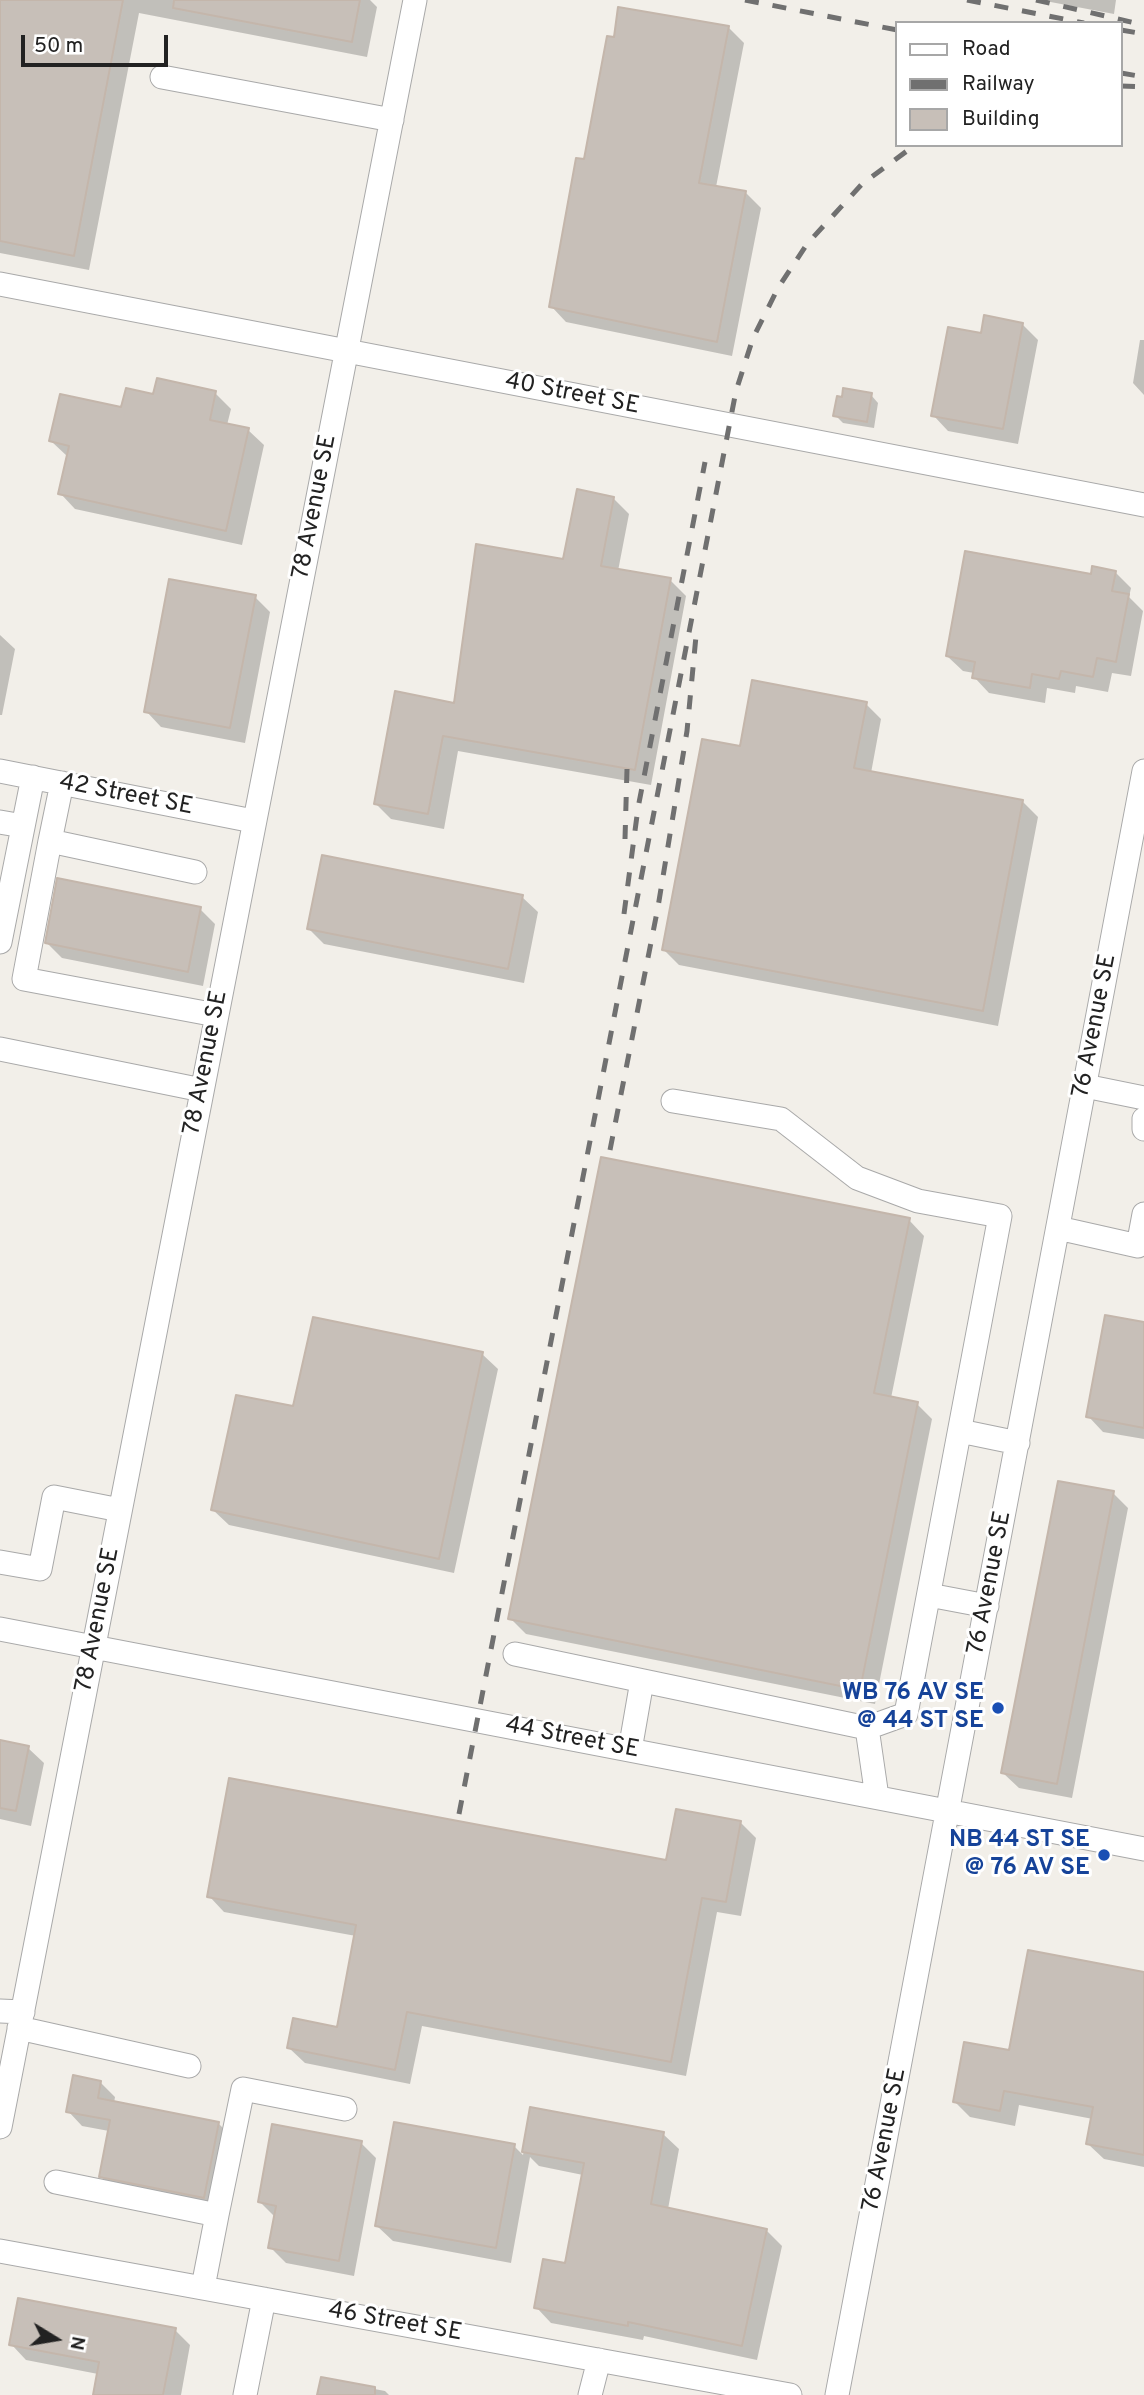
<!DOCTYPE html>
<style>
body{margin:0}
#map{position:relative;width:1144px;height:2395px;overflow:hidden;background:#f2efe9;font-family:Overpass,sans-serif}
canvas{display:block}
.legend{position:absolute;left:895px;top:21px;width:228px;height:126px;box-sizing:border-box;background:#fff;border:2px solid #a7a7a7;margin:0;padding:9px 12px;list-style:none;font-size:21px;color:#222}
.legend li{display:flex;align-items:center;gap:14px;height:35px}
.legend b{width:35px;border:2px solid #a7a7a7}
.north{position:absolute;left:21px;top:2304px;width:70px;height:70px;-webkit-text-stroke:5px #fff;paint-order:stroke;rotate:101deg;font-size:19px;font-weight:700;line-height:28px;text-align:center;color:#222}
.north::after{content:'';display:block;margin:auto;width:24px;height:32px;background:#222;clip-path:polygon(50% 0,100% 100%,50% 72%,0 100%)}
.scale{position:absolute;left:21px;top:35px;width:147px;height:32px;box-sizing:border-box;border:4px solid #222;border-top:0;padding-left:9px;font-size:21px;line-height:24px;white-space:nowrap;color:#222;-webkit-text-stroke:5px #fff;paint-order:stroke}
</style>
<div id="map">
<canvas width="1144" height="2395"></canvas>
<ul class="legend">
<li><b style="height:9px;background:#fff"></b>Road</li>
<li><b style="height:9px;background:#707070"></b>Railway</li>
<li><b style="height:19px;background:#c7bfb8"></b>Building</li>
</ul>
<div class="north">N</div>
<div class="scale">50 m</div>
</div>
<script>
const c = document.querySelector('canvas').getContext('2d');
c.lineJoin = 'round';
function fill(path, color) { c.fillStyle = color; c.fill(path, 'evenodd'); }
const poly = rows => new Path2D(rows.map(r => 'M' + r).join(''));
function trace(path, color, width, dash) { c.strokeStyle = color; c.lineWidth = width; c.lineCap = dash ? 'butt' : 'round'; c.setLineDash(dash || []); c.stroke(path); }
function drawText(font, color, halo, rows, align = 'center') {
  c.font = font + ' Overpass,sans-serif'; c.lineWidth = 6; c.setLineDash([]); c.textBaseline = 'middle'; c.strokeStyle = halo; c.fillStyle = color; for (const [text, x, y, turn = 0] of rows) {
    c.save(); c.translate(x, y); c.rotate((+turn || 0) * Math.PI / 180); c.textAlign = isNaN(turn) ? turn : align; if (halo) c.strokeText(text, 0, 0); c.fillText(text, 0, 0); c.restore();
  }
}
const shadow = poly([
 [0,0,370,0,377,7,367,57,139,13,89,270,0,253],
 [1040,0,1116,0,1114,14],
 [728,27,744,43,716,187,745,192,761,208,732,356,566,322,551,306,585,162],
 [1022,324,1038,340,1018,444,948,431,933,415,982,335],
 [1140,340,1144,340,1144,395,1133,383],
 [215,393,231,409,227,425,248,430,264,445,242,545,75,509,60,493,68,457,51,441,155,396],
 [871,395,878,403,874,428,843,423,835,415,843,399],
 [613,498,629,514,618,571,670,580,686,596,651,785,458,751,444,829,391,819,375,803,456,705],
 [1115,572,1131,588,1129,597,1143,611,1131,676,1112,673,1108,692,1076,686,1075,693,1047,688,1045,703,989,693,974,677,974,673,963,671,947,656,1092,576],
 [255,597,270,612,245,743,161,727,146,711],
 [0,635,15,649,2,715,0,715],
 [866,704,881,719,871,773,1022,801,1038,817,998,1026,679,965,664,950,741,748],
 [522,897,538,912,524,983,324,944,309,929],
 [200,909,215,924,203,986,62,958,47,943],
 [909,1220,924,1236,891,1398,917,1404,932,1419,875,1704,526,1634,510,1618],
 [1144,1324,1144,1439,1103,1432,1088,1416],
 [482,1354,498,1369,454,1573,229,1525,213,1510,294,1408],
 [1113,1493,1128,1508,1072,1798,1019,1788,1003,1773],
 [0,1742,28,1748,44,1763,31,1826,0,1819],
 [740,1822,756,1838,741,1916,717,1912,686,2076,422,2026,410,2084,305,2063,289,2048,338,2029,356,1936,224,1912,209,1896,667,1862],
 [1144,1974,1144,2167,1104,2159,1088,2144,1093,2119,1019,2105,1015,2126,970,2117,955,2102,1010,2053],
 [101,2083,115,2097,114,2103,218,2123,233,2138,219,2212,116,2191,101,2176,109,2131,82,2126,68,2111],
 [532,2109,663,2134,679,2149,668,2209,766,2230,782,2246,757,2360,644,2336,643,2340,551,2323,536,2307,566,2265,583,2175,539,2166,530,2157,511,2263,393,2241,377,2226,514,2146,523,2155],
 [361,2143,376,2158,354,2276,286,2263,270,2247,276,2218,260,2202],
 [175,2330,190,2345,181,2395,94,2395,98,2374,26,2360,11,2344],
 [322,2379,385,2391,389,2395,319,2395]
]);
const building = poly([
 [0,0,123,0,74,256,0,241,0,0],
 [174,0,360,0,352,42,173,8,174,0],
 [618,7,729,26,699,183,746,191,717,342,549,307,576,158,584,159,607,36,614,37,618,7],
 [984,315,1023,323,1003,429,931,416,948,327,981,333,984,315],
 [157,378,216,391,210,420,249,428,226,531,58,494,69,446,49,441,60,394,121,407,126,388,153,394,157,378],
 [843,388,872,393,867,422,833,416,837,396,842,397,843,388],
 [577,489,614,497,601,566,671,578,635,770,443,736,428,814,374,804,395,691,454,703,476,544,563,559,577,489],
 [965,551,1091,574,1092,566,1116,571,1112,591,1129,594,1116,662,1097,658,1093,677,1061,671,1059,679,1032,674,1030,688,972,678,975,662,946,656,965,551],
 [169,579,256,595,230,728,144,712,169,579],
 [752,680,867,702,854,768,1023,800,983,1011,662,950,702,739,740,746,752,680],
 [322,855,523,895,508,969,307,929,322,855],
 [57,878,201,907,188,972,45,943,57,878],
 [601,1157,910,1218,874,1393,918,1402,860,1690,508,1619,601,1157],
 [1105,1315,1144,1322,1144,1428,1086,1417,1105,1315],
 [313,1317,483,1352,439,1559,211,1510,236,1395,293,1406,313,1317],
 [1058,1481,1114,1491,1057,1784,1001,1773,1058,1481],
 [0,1740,29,1746,16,1811,0,1808,0,1740],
 [229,1778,666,1860,676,1809,741,1821,726,1902,702,1898,671,2062,407,2012,395,2070,287,2048,293,2018,337,2027,356,1925,207,1897,229,1778],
 [1028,1950,1144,1972,1144,2155,1086,2144,1093,2107,1004,2091,1000,2111,953,2102,964,2042,1009,2050,1028,1950],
 [73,2075,101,2081,98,2098,219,2122,204,2198,99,2177,110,2120,66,2112,73,2075],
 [530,2107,664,2132,651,2204,767,2229,742,2346,628,2322,628,2326,534,2308,543,2259,565,2263,584,2163,522,2152,530,2107],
 [394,2122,515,2144,496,2248,375,2226,394,2122],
 [272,2124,362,2141,339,2261,268,2248,276,2206,258,2202,272,2124],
 [18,2298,176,2328,163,2395,93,2395,99,2362,9,2345,18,2298],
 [321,2377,375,2387,375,2395,317,2395,321,2377]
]);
const minor = poly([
 [162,77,392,120],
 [0,284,1144,505],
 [0,771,253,821],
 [62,783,50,841,195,872],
 [0,822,23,826],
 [50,841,24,979,216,1015],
 [0,942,33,777],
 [0,1049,202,1090],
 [1085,1086,1144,1098],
 [673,1101,781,1119,857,1178,918,1201,1000,1216,906,1714,867,1728],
 [1144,1119,1144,1129],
 [1058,1228,1138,1246,1144,1214],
 [960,1431,1018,1443],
 [0,1562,40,1569,54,1497,120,1510],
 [929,1595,987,1606],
 [0,1629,1144,1849],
 [515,1654,867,1728,877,1797],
 [630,1750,642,1681],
 [0,2011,23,2012],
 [19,2028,189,2066],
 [0,2127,415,0],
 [56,2182,217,2215,203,2287],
 [217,2215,243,2089,345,2109],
 [0,2251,790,2395],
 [245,2395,264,2299],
 [590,2395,599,2360],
 [837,2395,1144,771]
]);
const rail = poly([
 [745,0,897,30],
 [967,0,1084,23],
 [1036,0,1144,25],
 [1121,30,1144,34],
 [1121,73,1144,77],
 [1121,86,1144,87],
 [625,839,627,769],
 [624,914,638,808,705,462],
 [610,1150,658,907,687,731,696,636],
 [459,1814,736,391,753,338,778,288,807,244,862,184,915,145]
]);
const markers = [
 [998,1708,7,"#1a4fb4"],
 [1104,1855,7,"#1a4fb4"]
];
const streetNames = [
 ["40 Street SE",572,395,11],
 ["78 Avenue SE",316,507,-79],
 ["42 Street SE",126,796,11],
 ["76 Avenue SE",1096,1026,-79],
 ["78 Avenue SE",207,1063,-79],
 ["76 Avenue SE",991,1583,-79],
 ["78 Avenue SE",99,1620,-79],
 ["44 Street SE",572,1739,11],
 ["76 Avenue SE",886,2140,-79],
 ["46 Street SE",395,2323,10]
];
const transitNames = [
 ["WB 76 AV SE",984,1694],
 ["@ 44 ST SE",984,1722],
 ["NB 44 ST SE",1090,1841],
 ["@ 76 AV SE",1090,1869]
];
fill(shadow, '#0003');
fill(building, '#c7bfb8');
trace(building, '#c4b6ab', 2);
trace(minor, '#a9a9a9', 25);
trace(minor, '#fff', 23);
trace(rail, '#707070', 5, [14, 14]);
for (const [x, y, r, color] of markers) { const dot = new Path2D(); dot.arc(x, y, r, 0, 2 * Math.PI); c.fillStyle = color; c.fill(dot); trace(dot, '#fff', 2.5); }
drawText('24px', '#222', '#fff', streetNames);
drawText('bold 24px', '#164399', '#fff', transitNames, 'right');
</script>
